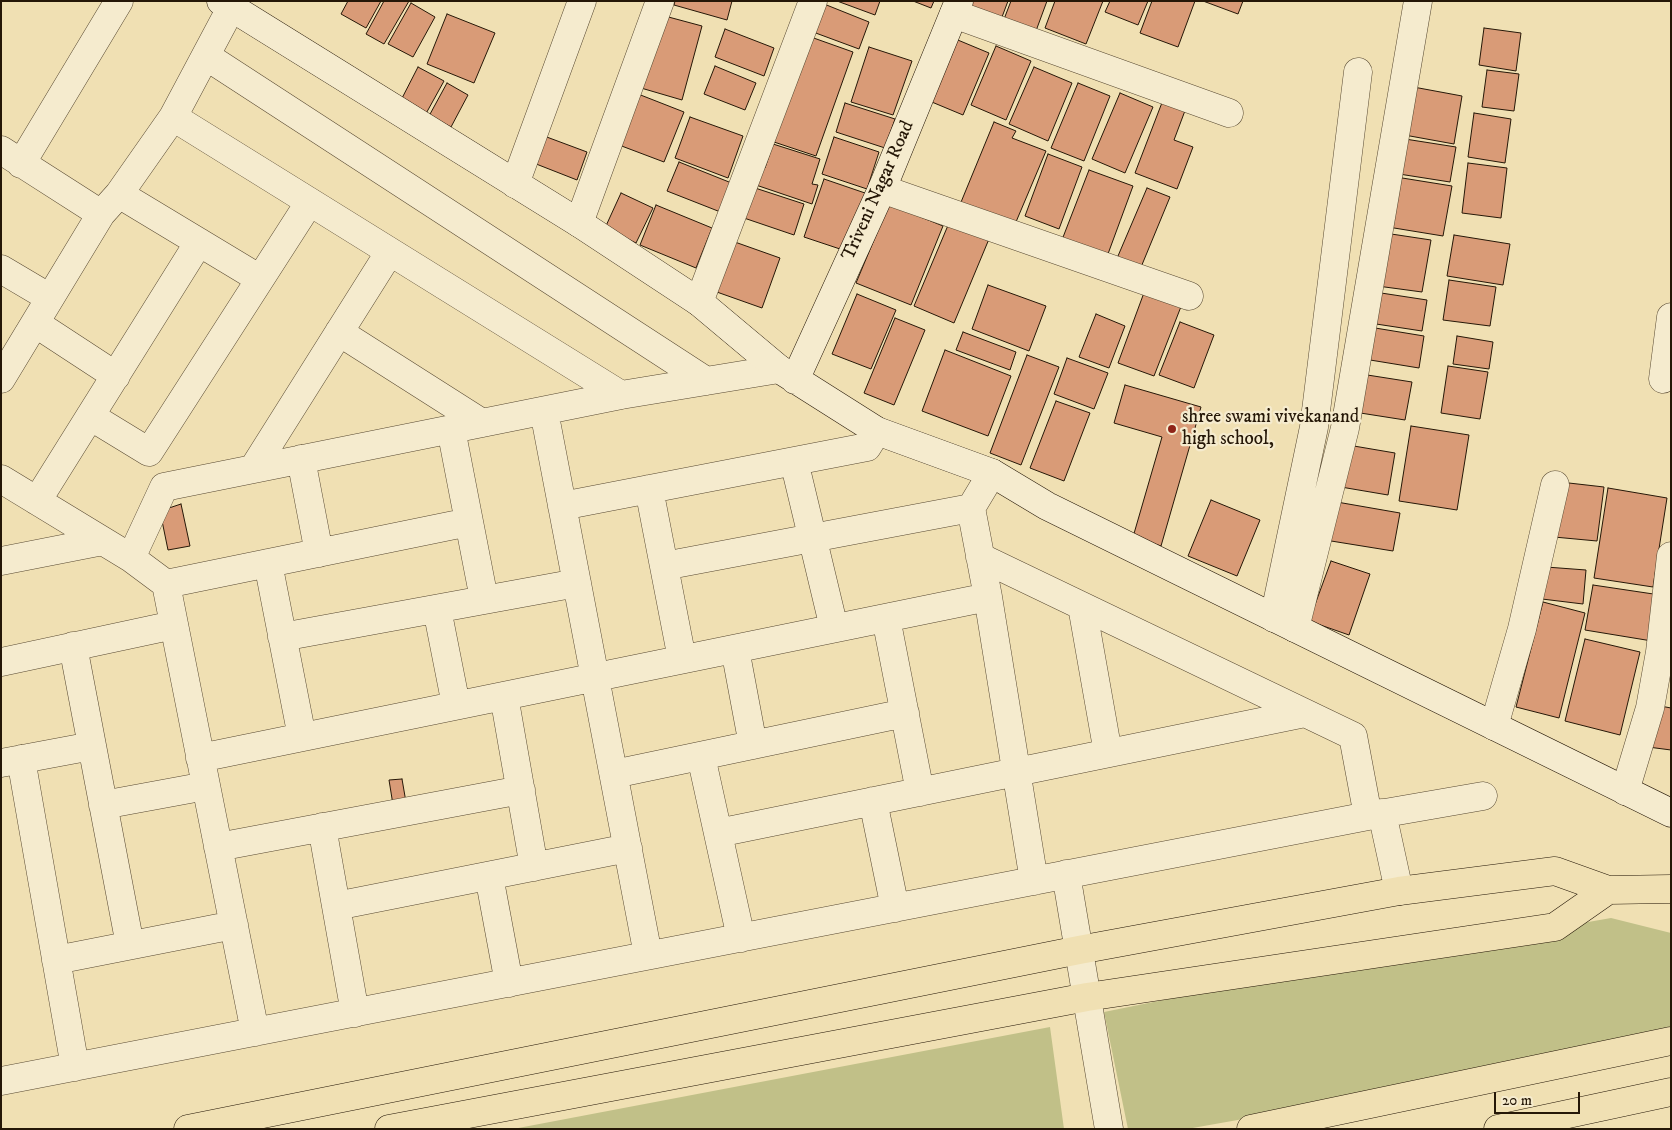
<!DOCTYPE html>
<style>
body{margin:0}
#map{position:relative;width:1672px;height:1130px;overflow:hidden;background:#f0e0b3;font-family:"IM FELL DW Pica",serif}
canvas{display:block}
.frame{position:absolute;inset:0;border:2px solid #251707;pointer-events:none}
.scale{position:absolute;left:1494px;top:1092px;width:86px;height:22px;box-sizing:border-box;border:2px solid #251707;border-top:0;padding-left:6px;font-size:15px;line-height:18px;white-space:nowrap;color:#251707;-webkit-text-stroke:4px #f5ebce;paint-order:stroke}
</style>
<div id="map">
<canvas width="1672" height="1130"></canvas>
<div class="frame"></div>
<div class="scale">20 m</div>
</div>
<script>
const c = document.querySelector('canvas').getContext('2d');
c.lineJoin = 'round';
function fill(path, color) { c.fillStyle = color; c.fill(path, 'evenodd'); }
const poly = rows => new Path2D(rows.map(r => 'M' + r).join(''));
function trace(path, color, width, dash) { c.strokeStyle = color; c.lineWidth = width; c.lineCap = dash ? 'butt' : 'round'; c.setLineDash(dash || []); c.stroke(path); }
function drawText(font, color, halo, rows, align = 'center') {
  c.font = font + ' "IM FELL DW Pica",serif'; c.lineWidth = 4.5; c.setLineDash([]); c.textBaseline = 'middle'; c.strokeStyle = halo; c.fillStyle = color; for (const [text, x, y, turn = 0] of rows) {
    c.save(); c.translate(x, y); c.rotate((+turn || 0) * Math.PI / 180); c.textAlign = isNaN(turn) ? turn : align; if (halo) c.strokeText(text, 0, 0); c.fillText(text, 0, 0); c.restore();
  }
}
const green = poly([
 [1611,918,1671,933,1671,1043,1187,1129,1128,1129,1104,1012,1282,976],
 [1050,1027,1064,1129,513,1129]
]);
const building = poly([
 [348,1,381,1,366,28,341,14,348,1],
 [384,1,409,1,384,44,366,34,384,1],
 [675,1,732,1,727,20,674,5,675,1],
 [837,1,880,1,875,15,837,1],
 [913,1,934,1,931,8,913,1],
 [967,1,1008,1,999,25,963,12,967,1],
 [1011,1,1047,1,1033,39,1001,27,1011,1],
 [1055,1,1103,1,1086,44,1045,28,1055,1],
 [1110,1,1148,1,1138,25,1105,12,1110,1],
 [1152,1,1195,1,1178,47,1140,33,1152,1],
 [1203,1,1243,1,1238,14,1203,1],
 [411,3,435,17,413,57,388,44,411,3],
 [824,4,869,22,859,49,813,32,824,4],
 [447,14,495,33,474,83,427,64,447,14],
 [661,15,702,26,682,100,641,88,661,15],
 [1484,28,1521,33,1516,71,1479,65,1484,28],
 [725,29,774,48,764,76,715,57,725,29],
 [808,36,853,52,816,156,771,141,808,36],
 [953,38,989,53,963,115,927,100,953,38],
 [996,46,1031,61,1006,120,971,105,996,46],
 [869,47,912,61,893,115,851,102,869,47],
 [715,66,756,83,745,110,704,94,715,66],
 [418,67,444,81,423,119,398,106,418,67],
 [1034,67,1072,83,1048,141,1009,124,1034,67],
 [1487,70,1519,74,1514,111,1482,107,1487,70],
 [447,83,468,95,451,127,429,116,447,83],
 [1078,83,1110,96,1084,161,1051,148,1078,83],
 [1408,86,1462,96,1454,144,1399,134,1408,86],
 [1120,93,1153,107,1125,173,1092,159,1120,93],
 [638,94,684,112,664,162,619,145,638,94],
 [1163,100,1186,108,1174,140,1193,147,1177,189,1135,173,1163,100],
 [845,103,895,119,885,148,836,132,845,103],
 [1474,113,1511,119,1505,163,1468,157,1474,113],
 [690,117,743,136,728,178,675,158,690,117],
 [994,122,1016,131,1012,138,1046,151,1013,229,959,207,994,122],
 [536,133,587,152,577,180,526,160,536,133],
 [834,137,879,152,867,189,822,174,834,137],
 [1405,139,1456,147,1450,182,1399,174,1405,139],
 [773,144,820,159,812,184,818,185,812,204,753,184,759,166,765,168,773,144],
 [1048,154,1082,167,1059,229,1025,216,1048,154],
 [679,162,734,184,723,213,667,191,679,162],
 [1468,163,1507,168,1501,218,1462,213,1468,163],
 [1089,170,1133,186,1105,262,1060,245,1089,170],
 [1396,177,1452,186,1443,236,1388,227,1396,177],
 [824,179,865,193,846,251,804,237,824,179],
 [749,186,804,204,794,235,741,217,749,186],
 [1147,188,1170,197,1139,272,1115,263,1147,188],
 [621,193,653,208,636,243,605,228,621,193],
 [889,204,943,226,911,305,856,283,889,204],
 [656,205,712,228,696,268,640,245,656,205],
 [949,223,989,239,954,323,914,306,949,223],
 [1378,232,1431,240,1422,292,1370,285,1378,232],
 [1454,235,1510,244,1503,285,1447,276,1454,235],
 [732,241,780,258,762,308,714,291,732,241],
 [1449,280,1496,287,1490,326,1443,320,1449,280],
 [988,285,1046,306,1029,351,972,329,988,285],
 [1145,290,1182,304,1154,376,1118,363,1145,290],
 [1368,291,1427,300,1422,331,1363,322,1368,291],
 [857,294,896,310,871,369,832,354,857,294],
 [1096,314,1125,326,1109,368,1079,357,1096,314],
 [895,318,925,330,894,405,864,393,895,318],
 [1180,322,1214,335,1194,388,1159,375,1180,322],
 [1369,327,1424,336,1419,368,1364,359,1369,327],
 [963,332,1016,352,1010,370,956,350,963,332],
 [1457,336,1493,342,1489,369,1453,364,1457,336],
 [945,350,1011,376,988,436,922,411,945,350],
 [1027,355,1059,367,1021,465,990,453,1027,355],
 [1067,358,1108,373,1094,409,1054,394,1067,358],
 [1448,366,1488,372,1480,419,1441,413,1448,366],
 [1361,374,1412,382,1405,420,1354,412,1361,374],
 [1125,385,1201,407,1161,546,1133,537,1162,437,1114,423,1125,385],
 [1056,401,1090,413,1064,481,1030,468,1056,401],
 [1411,426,1469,435,1457,510,1399,501,1411,426],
 [1342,444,1395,453,1388,495,1335,486,1342,444],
 [1560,482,1604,487,1597,541,1554,537,1560,482],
 [1608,488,1667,498,1653,587,1594,578,1608,488],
 [1211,500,1260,520,1237,576,1188,556,1211,500],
 [1331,501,1400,513,1393,551,1325,540,1331,501],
 [181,504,190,546,168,550,160,511,181,504],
 [1331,561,1370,574,1349,635,1309,621,1331,561],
 [1546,567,1586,570,1583,604,1542,599,1546,567],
 [1593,585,1660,595,1652,641,1585,630,1593,585],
 [1543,602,1585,613,1559,718,1516,707,1543,602],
 [1585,639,1640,652,1620,735,1565,721,1585,639],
 [1655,705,1671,708,1671,750,1648,747,1655,705],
 [402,779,407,808,394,811,389,780,402,779]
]);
const street = poly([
 [954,14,1229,113],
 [206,56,706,381],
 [173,117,621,395],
 [1,150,101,214],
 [21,164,119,1],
 [515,184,582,1],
 [882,189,1189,296],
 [119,194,260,279],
 [579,223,660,1],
 [1,269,50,298],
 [699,302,813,1],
 [35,323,116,376],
 [339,332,482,423],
 [1,379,101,214,119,194,173,117,231,8],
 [1663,379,1671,317],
 [544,411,648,955],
 [90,416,149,452,309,203],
 [451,429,484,599],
 [301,459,319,553],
 [794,461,834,628],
 [253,469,389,253],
 [992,473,971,508,988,597,1034,881],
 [1,479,131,558,166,584,255,1032],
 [649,489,682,659],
 [37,501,199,242],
 [562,506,867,447,877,431],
 [980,557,1353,736,1368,816],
 [131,558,164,487,621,395,779,369],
 [1,561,103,541],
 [268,563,302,737],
 [664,566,971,508],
 [166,584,469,522],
 [1082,606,1108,753],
 [437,609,456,705],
 [886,618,920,792],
 [1274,618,1314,427,1358,72],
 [1295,628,1345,428,1418,1],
 [282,637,577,583],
 [73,646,130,945],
 [735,649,753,745],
 [1,662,174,625],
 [504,696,534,867],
 [1494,726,1522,629,1555,485],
 [701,756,741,938],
 [200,758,988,597],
 [21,759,75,1067],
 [1,763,92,746],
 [614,774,905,713],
 [1625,791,1650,708,1660,652,1671,556],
 [873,801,895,908],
 [103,805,206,786],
 [1382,813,1399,891],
 [322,827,355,1013],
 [718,833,1305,713],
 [218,847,521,790],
 [1066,874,1109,1129],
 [489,876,509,983],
 [336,906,628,848],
 [56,960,234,925],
 [1,1081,1368,816,1483,796]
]);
const secondary = poly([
 [221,1,579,223,699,302,779,369,877,431,992,473,1047,506,1671,813],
 [795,380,882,189,959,1]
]);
const primary = poly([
 [188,1129,1079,950,1399,891,1555,871,1608,890],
 [389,1129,1087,997,1555,927,1608,890,1671,889],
 [1251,1129,1671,1041],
 [1498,1129,1671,1092]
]);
const markers = [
 [1172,429,5,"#8f2418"]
];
const streetNames = [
 ["Triveni Nagar Road",879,191,-66]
];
const poiNames = [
 ["shree swami vivekanand",1182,418],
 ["high school,",1182,440]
];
fill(green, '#c1c088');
fill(building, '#d99b77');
trace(building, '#251707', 1);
trace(street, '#584932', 29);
trace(secondary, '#251707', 29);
trace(primary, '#251707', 29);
trace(street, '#f5ebce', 28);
trace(secondary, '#f5ebce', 28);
trace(primary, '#f0e0b3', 28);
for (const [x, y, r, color] of markers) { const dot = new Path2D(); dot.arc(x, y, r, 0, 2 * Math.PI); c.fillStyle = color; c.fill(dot); trace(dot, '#f5ebce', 2); }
drawText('19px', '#251707', '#f5ebce', streetNames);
drawText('19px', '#251707', '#f5ebce', poiNames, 'left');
</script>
